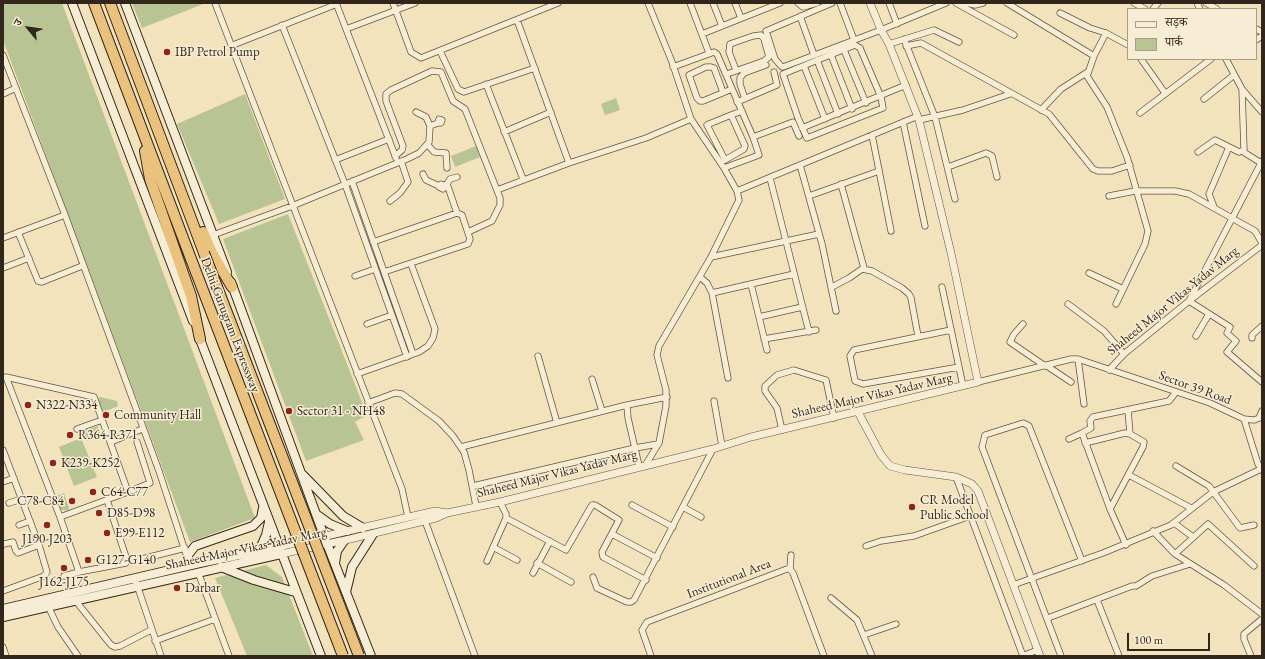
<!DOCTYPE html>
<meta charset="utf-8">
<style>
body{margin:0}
#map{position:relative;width:1265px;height:659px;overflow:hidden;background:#f3e3bd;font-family:"EB Garamond","Noto Serif Devanagari",serif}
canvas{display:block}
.frame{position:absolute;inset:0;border:4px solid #31261b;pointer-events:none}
.legend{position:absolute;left:1127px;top:8px;width:130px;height:52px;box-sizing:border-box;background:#f7edd4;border:1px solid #a89d8a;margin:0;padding:5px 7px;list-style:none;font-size:12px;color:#31261b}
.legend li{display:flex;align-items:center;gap:8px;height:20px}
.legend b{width:20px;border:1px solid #a89d8a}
.north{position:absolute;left:8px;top:8px;width:40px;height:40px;-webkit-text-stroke:3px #f7edd4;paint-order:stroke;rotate:299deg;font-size:11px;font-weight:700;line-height:16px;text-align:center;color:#31261b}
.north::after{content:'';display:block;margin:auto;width:14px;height:18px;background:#31261b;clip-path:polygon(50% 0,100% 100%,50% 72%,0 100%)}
.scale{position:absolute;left:1127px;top:633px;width:83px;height:18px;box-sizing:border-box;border:2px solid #31261b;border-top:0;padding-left:5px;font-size:12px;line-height:14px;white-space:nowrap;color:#31261b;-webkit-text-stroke:3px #f7edd4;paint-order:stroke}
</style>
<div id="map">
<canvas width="1265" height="659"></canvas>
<div class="frame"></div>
<ul class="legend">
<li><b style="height:5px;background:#f7edd4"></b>सड़क</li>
<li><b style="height:11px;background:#b8c493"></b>पार्क</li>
</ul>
<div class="north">उ</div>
<div class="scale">100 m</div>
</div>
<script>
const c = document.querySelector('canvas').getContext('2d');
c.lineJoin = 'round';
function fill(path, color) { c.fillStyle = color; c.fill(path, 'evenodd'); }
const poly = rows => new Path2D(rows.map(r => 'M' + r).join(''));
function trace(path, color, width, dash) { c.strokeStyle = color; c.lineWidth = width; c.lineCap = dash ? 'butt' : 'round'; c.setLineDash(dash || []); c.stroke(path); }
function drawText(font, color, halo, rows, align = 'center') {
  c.font = font + ' "EB Garamond",serif'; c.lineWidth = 3; c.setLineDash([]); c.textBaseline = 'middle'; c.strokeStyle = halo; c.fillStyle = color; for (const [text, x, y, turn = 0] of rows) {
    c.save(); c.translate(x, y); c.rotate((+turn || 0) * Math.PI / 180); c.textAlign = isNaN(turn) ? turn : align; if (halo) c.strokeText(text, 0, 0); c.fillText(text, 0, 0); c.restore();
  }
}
const green = poly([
 [3,3,62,3,255,518,190,542,3,40],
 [132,3,206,3,142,28],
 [245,94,285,199,219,224,177,124],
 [616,98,620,110,605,115,601,104],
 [476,146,480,157,455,167,451,156],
 [288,214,367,415,355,422,364,440,306,461,223,239],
 [100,397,117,401,118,406,103,412,98,398],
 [98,426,101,435,87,441,84,431],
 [81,438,97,477,74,486,59,447],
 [64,493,70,511,58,509,54,497],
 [266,565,282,577,313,656,247,656,215,578]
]);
const minor = poly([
 [215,3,402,489,408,517],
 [336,3,396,158],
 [393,3,411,52,421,58,558,3],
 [690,3,709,53],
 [713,3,722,26],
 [735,3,741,18],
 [798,3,803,7,817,3],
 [832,3,766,31,775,59,781,66,783,67,881,30,946,3],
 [840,3,854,40],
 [889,3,897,24],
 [956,3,1014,35],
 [967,3,975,5,983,3],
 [1007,3,1094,56,1087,76,1107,107,1127,157,1148,231,1145,244,1116,304],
 [1134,3,1145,9],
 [1197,3,1200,9],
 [1206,3,1217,9],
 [1153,9,1158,3],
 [1060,13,1090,28,1106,33,1094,56],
 [800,16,814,55],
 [517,20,569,163],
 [282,25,345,184,407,357],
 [346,29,415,3],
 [1256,29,1262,32],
 [1106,33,1128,45],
 [702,34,780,3],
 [904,39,935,117,955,199],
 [1256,40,1262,36],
 [889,44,934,30,959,42],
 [233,45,337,4],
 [855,45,860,48,881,97,883,108,807,138,798,118,783,74,855,45],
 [906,46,921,43,1049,114,1093,169,1098,171,1112,171,1130,165],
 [844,50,866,103],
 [440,51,458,89,464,92,535,68],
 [3,55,65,215,159,471,187,557],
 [831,55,852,109],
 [1141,59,1165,93],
 [1226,59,1242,89,1262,112],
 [817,60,838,114],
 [804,66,825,119],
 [673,67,714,52,717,54,753,137,759,155,724,168],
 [727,74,764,61,769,57,764,39,761,35,753,36,730,44,729,52,736,70],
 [486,84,523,179],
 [723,92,714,68,711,67,706,67,689,75,697,98,700,101,703,101,732,89],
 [3,94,16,88],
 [745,99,740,84,740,78,744,73,766,65],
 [1204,99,1234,75],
 [737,102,777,85,774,72],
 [1041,110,1061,89,1086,73],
 [1140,113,1211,59],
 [731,115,745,146,744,149,725,160,707,125,709,124,731,115,742,111],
 [919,120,963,110,1010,94],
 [903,122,925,226],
 [430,126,438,123,441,123,442,120,439,119,438,123],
 [802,128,906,85],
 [504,132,551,112],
 [872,135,891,231],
 [753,137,793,122,799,136],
 [428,145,434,152,446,153,447,168],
 [1242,151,1261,163],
 [1198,152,1215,140,1239,152,1244,150,1242,89],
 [395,156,402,150,403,146,386,101,386,94,391,90,432,71,441,72,453,101,465,109,500,198,500,205,492,221,468,232],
 [335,160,389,139],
 [1262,161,1189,301,1230,327,1227,333,1236,341,1227,352,1262,382],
 [800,165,822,244,836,311],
 [948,167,986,153,992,156,997,177],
 [423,174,426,180,439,186],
 [457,177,450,179,447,184,457,213],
 [770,178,809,332],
 [352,181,413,354],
 [841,184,864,268],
 [444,185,441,184,439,187,443,189,447,184],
 [497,190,569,163,646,138,691,119],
 [737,191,918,116],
 [809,196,879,171],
 [1109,196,1135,191,1175,191,1189,194,1255,231,1262,243],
 [390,201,400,193,408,182,401,161],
 [1214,207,1209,194,1229,147],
 [18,232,38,281,42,282,82,266],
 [213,235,292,206,407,159,419,153,429,142,430,126,426,117,416,112],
 [3,238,65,215],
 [373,242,457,213,462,215,470,239,468,244,384,272],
 [711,257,819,234],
 [3,268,29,258],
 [1089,273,1123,289],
 [355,276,375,269],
 [700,277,707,283,712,293,728,378],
 [751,284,767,350],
 [832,287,849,278,862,269,872,271,902,288,909,294,911,298,918,336],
 [942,287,963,386],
 [712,293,794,274],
 [1068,304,1104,331,1124,354],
 [759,317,802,307],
 [367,324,392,315],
 [1023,324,1014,334,1010,342,1045,366],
 [951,330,854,350,850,356,855,381,863,384,959,367],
 [1196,336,1209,314],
 [1252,338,1252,335,1262,326],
 [764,339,816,330],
 [538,356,557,423],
 [1078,359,1084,404],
 [1047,366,1071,382],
 [1109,370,1124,354,1189,301,1262,245],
 [357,374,419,352,428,346,433,338,435,329,411,264],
 [6,377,94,397,128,492,60,517,6,377],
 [592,379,602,411],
 [978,382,1071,359,1078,359,1210,403,1244,419,1254,420,1262,417],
 [714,401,722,446],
 [368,403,395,393,402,394,439,421,453,436,464,452,469,470,476,506],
 [627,405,628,418,639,466],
 [1128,410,1130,434],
 [1259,418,1262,411],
 [1244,419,1258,464,1262,470],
 [77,429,102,420],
 [782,430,777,408,765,391,765,386,777,375,794,370,826,380,834,418],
 [1082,433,1091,428,1090,421,1093,417,1169,401,1176,392],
 [1069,439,1082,433,1110,509,1126,545],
 [111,442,142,429],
 [1085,443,1125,433,1130,434,1144,442,1143,447,1110,509],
 [461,447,627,405,667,397],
 [3,450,39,545,47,572,44,576,3,591],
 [646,464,659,443,666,406,666,390,657,355,659,346,711,257,739,200,737,191,724,168,691,119,672,62,648,3],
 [1176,466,1209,486,1240,528,1254,525],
 [1129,475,1191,508],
 [956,477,1023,656],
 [3,482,14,478],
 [473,486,635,448,658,444],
 [128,492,150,483,137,442],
 [9,503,22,499],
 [632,505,673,527],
 [683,507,701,517],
 [60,517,79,572,126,563,127,560,107,500],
 [506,518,566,550,592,505,595,505,619,520,602,552,603,557,646,580],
 [425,521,475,656],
 [1174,523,1193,537],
 [19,525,30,521],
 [1153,531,1175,554,1224,585,1262,614],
 [612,534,657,558],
 [4,544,13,542,16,551,18,553,39,545],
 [866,546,881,541,914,536,970,516],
 [493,547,517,560],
 [1175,554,1208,524,1254,566],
 [138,560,185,548],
 [487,561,506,518,506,514,500,502],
 [537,563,571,582],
 [790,569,791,555],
 [198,572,229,656],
 [533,573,550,541],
 [64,576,79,572],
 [593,577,597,588,627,602,631,602,634,600,713,449],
 [135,579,161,656],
 [1013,585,1103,553,1171,525,1213,492,1261,469],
 [831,598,857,620,872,656],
 [75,600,111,645,115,647,120,646,151,630],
 [1097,600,1119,656],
 [48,606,58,627,78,656],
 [1048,618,1132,586,1136,586,1152,576,1190,564],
 [864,635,896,624],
 [155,641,215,619],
 [3,647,6,656],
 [651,656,642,630,647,622,787,569,790,569,793,573,824,656],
 [1022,656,1038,650],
 [1061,656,982,447,985,435,1023,423,1029,426,1082,561],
 [1251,656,1244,639,1244,634,1262,619]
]);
const tertiary = poly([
 [858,412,881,455,890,466,905,470,956,477,972,484,978,491,1040,656],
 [278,547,435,511,447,513],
 [281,554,350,539,436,518,447,513,500,502,713,449,751,437,978,382,951,253,919,120,889,44,881,30,870,3]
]);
const secondary = poly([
 [72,3,193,321],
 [125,3,227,272],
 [231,282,324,536,371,656],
 [198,334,321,656],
 [303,475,343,516,363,528],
 [316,514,330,524,347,531],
 [259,551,266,535,269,522],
 [335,563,337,551,344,541],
 [188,565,188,555,195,546,253,526,261,518,263,508],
 [221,567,254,580,295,592],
 [346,592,352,567,373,534],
 [3,609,200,563,278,547],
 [3,617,281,554]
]);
const motorway = poly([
 [94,3,191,259],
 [110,3,204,253],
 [145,151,150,179,191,296,200,339],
 [203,232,212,253,232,287]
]);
const motorwayBridge = poly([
 [204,253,359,656],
 [191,259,343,656]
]);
const markers = [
 [167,52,4,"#8f2418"],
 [28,405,4,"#8f2418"],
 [289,411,4,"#8f2418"],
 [106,415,4,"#8f2418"],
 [70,435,4,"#8f2418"],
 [53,463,4,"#8f2418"],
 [93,492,4,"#8f2418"],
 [72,501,4,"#8f2418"],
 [912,507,4,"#8f2418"],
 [99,513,4,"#8f2418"],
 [47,525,4,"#8f2418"],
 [107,533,4,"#8f2418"],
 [88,560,4,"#8f2418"],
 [64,568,4,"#8f2418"],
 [177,588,4,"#8f2418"]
];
const poiNames = [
 ["IBP Petrol Pump",175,52],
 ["N322-N334",36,405],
 ["Sector 31 - NH48",297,411],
 ["Community Hall",114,415],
 ["R364-R371",78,435],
 ["K239-K252",61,463],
 ["C64-C77",101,492],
 ["CR Model",920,500],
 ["Public School",920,515],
 ["C78-C84",64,501,"right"],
 ["D85-D98",107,513],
 ["E99-E112",115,533],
 ["J190-J203",47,539,"center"],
 ["G127-G140",96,560],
 ["J162-J175",64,582,"center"],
 ["Darbar",185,588]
];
const streetNames = [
 ["Shaheed Major Vikas Yadav Marg",1173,301,-39],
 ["Delhi-Gurugram Expressway",230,325,69],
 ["Sector 39 Road",1195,388,20],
 ["Shaheed Major Vikas Yadav Marg",872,396,-13],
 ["Shaheed Major Vikas Yadav Marg",557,474,-14],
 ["Shaheed Major Vikas Yadav Marg",246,549,-12],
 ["Institutional Area",729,579,-21]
];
fill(green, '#b8c493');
trace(minor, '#625544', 7);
trace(tertiary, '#625544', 8);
trace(secondary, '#31261b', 10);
trace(motorway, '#31261b', 12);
trace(minor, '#f7edd4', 5.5);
trace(tertiary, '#f7edd4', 7);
trace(secondary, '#f7edd4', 8);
trace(motorway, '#eac27e', 10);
trace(motorwayBridge, '#31261b', 12, []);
trace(motorwayBridge, '#eac27e', 10);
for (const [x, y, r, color] of markers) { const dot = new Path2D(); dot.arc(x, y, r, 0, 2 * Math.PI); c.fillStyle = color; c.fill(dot); trace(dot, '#f7edd4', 1.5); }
drawText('13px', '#31261b', '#f7edd4', poiNames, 'left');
drawText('13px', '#31261b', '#f7edd4', streetNames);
</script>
